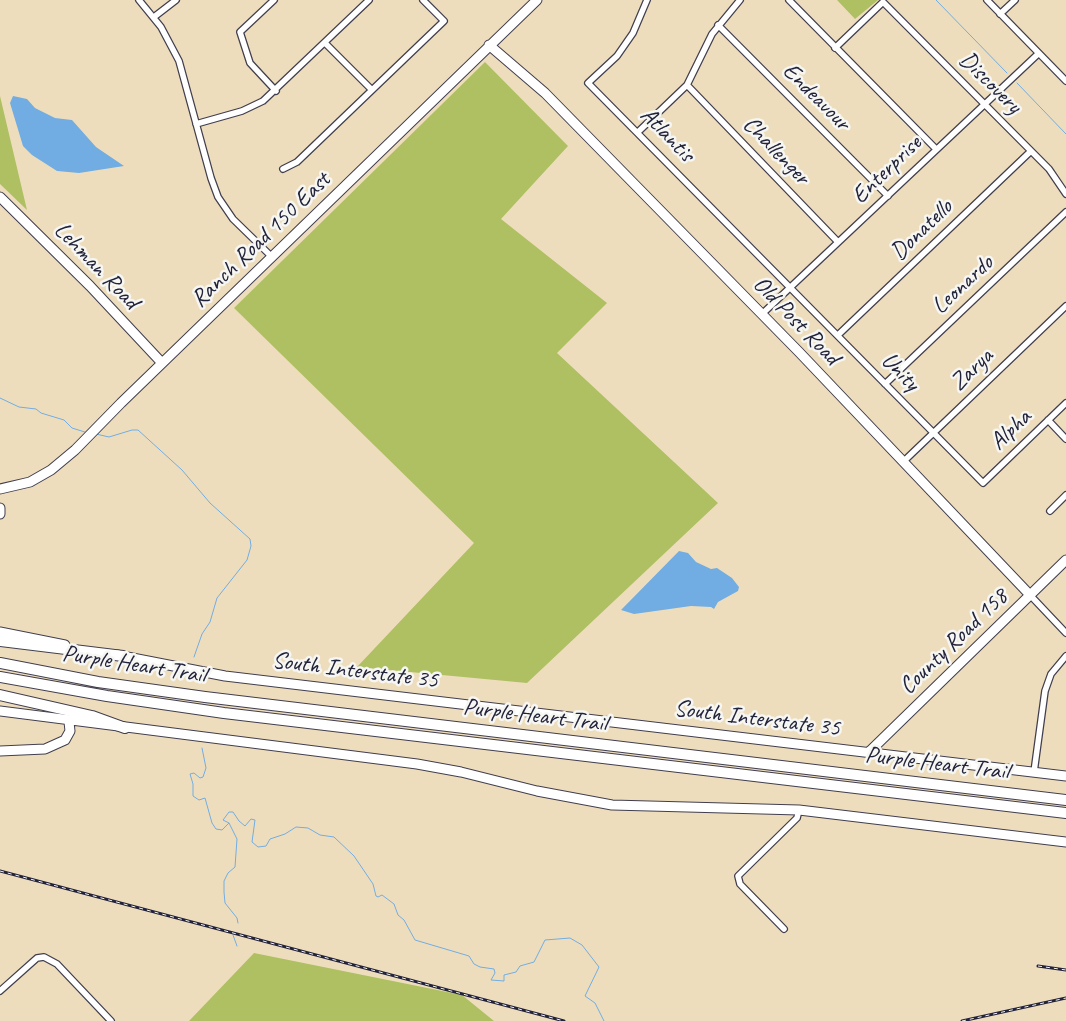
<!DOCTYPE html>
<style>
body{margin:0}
canvas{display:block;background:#eeddbc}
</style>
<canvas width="1066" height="1021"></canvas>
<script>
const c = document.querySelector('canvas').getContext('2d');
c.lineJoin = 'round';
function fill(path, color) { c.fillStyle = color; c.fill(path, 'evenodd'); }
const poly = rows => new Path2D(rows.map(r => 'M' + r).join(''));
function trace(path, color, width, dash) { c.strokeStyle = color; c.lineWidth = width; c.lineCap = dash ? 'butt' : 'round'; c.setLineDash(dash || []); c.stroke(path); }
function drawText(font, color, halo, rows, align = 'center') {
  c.font = font + ' Caveat,sans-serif'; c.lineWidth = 5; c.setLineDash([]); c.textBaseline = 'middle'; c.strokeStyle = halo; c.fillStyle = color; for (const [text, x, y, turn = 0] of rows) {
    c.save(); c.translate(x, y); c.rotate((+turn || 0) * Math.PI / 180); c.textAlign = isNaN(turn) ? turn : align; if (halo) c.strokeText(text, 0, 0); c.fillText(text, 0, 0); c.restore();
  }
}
const green = poly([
 [837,0,878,0,855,19],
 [485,62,568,146,501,219,607,303,557,353,718,503,527,683,357,667,474,543,234,308],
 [0,96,27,210,0,184],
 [254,953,462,995,494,1021,189,1021]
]);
const water = poly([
 [13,96,27,99,35,108,55,118,72,120,96,147,124,166,79,173,57,171,32,155,23,146,10,103],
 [679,551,688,553,696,562,711,569,717,568,732,578,739,587,738,591,718,602,714,609,711,607,691,606,634,614,621,610]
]);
const stream = poly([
 [936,0,1007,73],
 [1017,83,1066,134],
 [0,398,19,407,36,409,41,413,64,420,72,428,88,433],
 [96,434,109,437,132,430,138,430,182,470,210,503,250,539,251,546,247,560,217,598,210,622,202,634,194,657],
 [202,748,206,768,203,777,200,778,194,773,190,774,193,784,193,796,199,800,205,798,212,823,216,829,222,830,229,823,237,839,235,867,228,873,224,881,224,892,225,903,237,918,238,923],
 [229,823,223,820,229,812,233,812,239,821,245,826,251,819,255,820,252,842,258,847,266,846,270,839,285,834,296,827,308,828,320,835,334,837,354,856,373,884,376,896,378,897,382,895,394,904,398,915,404,920,415,940,469,956,474,964,480,967,494,969,495,973,491,980,504,981,504,975,516,972,520,966,534,962,545,940,570,938,582,945,599,967,585,996,595,1003,604,1021],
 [233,935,237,946]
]);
const street = poly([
 [139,0,161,27,179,61,211,178,218,197,233,219,272,257],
 [274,0,240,32,250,63,276,91],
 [647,0,633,33,617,56,588,83,983,483,1066,403],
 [789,0,936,149],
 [987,0,1066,81],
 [1000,14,1015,0],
 [154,17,176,0],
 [718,25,888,196],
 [325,43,372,90],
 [835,48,883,2,1049,169,1066,194],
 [687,85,838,242],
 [196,124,242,111,263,101,369,0],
 [638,132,687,85,712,34,740,0],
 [283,169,297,162,444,21,423,0],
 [762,314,1038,54],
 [838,335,1031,151],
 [885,384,1066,212],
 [1048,420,1066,439],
 [904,461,1066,306],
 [1050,511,1066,495],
 [1030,595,1066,633],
 [1034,772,1045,691,1051,674,1066,656],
 [784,929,740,884,738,876,797,818,799,810],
 [0,991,37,958,44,957,57,964,111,1021]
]);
const secondary = poly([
 [489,45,545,93,799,352,1030,595],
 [0,197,90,286,162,363],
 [0,489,30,482,51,470,75,450,121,403,537,0],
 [0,508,0,514],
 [0,632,65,645],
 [117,655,225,676,1066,776],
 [0,711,417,764,461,772,537,791,612,805,799,810,1066,842],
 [0,751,45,749,65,740,70,731,69,722],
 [869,752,1066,560]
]);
const highway = poly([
 [0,641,123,656],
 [0,663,98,682,205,697,1066,800],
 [0,677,107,696,224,713,1066,813],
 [0,695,92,716,125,728]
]);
const rail = poly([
 [0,871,564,1021],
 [1038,966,1066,970],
 [962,1021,1066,998]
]);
const streetNames = [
 ["Discovery",990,83,45],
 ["Endeavour",816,97,45],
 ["Atlantis",667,135,46],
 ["Challenger",776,151,46],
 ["Enterprise",887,170,-44],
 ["Donatello",922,230,-44],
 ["Ranch Road 150 East",261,240,-44],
 ["Lehman Road",96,266,46],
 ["Leonardo",963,285,-43],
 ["Old Post Road",796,321,46],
 ["Zarya",972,370,-44],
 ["Unity",900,372,46],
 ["Alpha",1011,430,-44],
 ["County Road 158",954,642,-44],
 ["Purple Heart Trail",134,665,9],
 ["South Interstate 35",355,671,7],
 ["Purple Heart Trail",535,716,7],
 ["South Interstate 35",757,719,7],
 ["Purple Heart Trail",937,764,7]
];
fill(green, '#afc063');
fill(water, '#71ade2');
trace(stream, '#71ade2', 1);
trace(street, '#413e4e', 8);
trace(secondary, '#413e4e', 11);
trace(highway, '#413e4e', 12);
trace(street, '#fff', 5.5);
trace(secondary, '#fff', 9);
trace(highway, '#fff', 10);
trace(rail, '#22223b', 3);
trace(rail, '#f6f6f2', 1, [4]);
drawText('24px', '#22223b', '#f6f6f2', streetNames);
</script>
